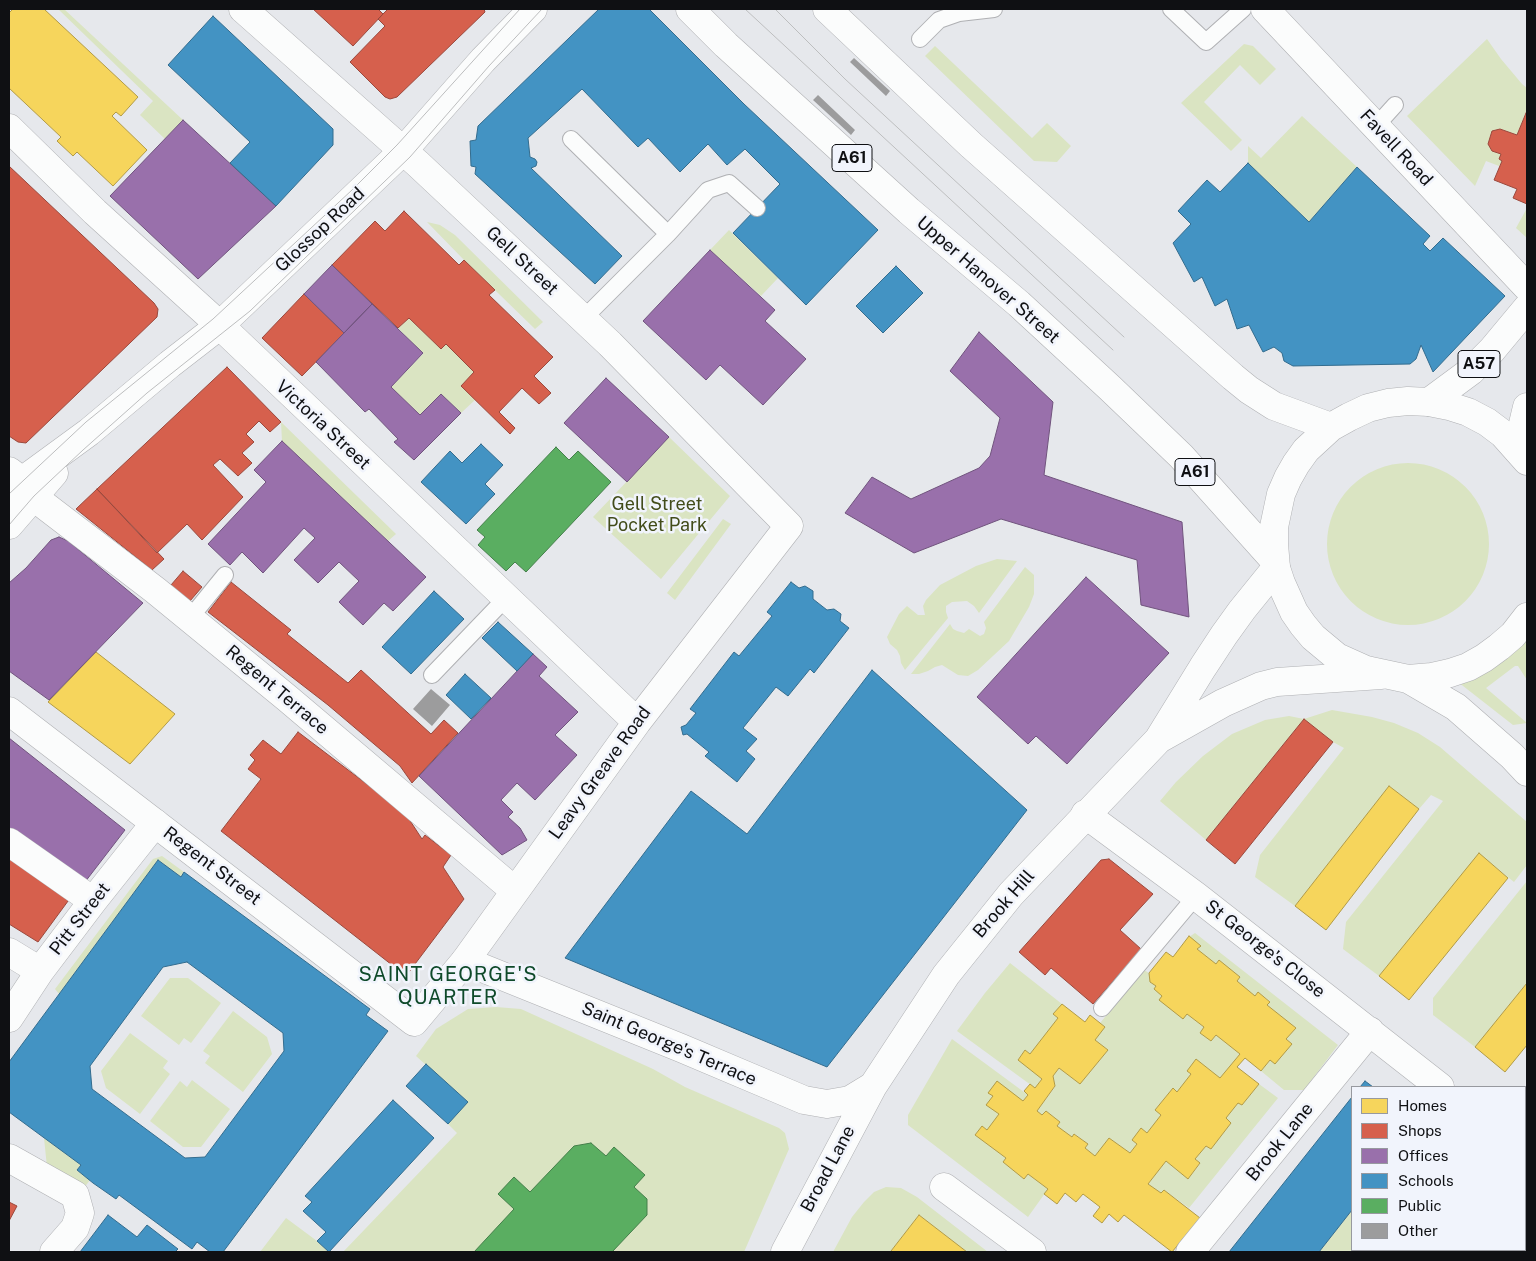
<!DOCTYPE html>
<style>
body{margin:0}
#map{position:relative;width:1536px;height:1261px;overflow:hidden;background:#e6e8ec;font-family:"Public Sans",sans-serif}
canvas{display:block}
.frame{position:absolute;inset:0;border:10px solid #0f1013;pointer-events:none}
.legend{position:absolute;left:1351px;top:1086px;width:175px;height:165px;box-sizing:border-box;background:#f1f4fc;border:1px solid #97999f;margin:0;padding:6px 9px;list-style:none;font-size:15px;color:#0f1013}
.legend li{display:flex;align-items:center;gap:10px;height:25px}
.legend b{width:25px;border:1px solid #97999f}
</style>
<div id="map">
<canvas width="1536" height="1261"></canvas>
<div class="frame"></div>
<ul class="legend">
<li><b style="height:14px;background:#f6d55c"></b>Homes</li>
<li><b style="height:14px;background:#d6604d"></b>Shops</li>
<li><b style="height:14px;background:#9970ab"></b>Offices</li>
<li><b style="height:14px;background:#4393c3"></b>Schools</li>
<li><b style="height:14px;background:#5aae61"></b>Public</li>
<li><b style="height:14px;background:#9c9c9d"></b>Other</li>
</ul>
</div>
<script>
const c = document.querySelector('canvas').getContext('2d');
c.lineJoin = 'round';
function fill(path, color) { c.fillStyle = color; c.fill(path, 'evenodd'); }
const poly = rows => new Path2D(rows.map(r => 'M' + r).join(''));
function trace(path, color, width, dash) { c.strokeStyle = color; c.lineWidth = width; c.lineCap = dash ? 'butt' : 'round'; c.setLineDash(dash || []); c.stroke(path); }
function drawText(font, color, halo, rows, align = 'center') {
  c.font = font + ' "Public Sans",sans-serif'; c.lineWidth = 5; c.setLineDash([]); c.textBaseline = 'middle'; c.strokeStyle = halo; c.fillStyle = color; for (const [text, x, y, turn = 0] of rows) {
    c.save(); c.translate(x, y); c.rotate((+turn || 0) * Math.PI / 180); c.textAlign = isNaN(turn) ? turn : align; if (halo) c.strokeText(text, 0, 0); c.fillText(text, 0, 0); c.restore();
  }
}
const green = poly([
 [58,9,64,9,183,120,165,139,140,115,153,101],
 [1487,39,1501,59,1522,84,1527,88,1527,109,1517,135,1500,129,1492,132,1488,144,1492,151,1501,154,1502,161,1499,166,1486,161,1475,186,1407,116],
 [1244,44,1253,46,1276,69,1260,85,1240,65,1204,102,1242,140,1231,151,1181,103],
 [935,46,1032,138,1047,123,1071,146,1057,162,1034,161,925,56],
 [1302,116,1357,167,1309,222,1248,163,1248,146,1261,158],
 [1527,208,1527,238,1516,228],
 [427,222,440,225,455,235,543,322,535,329,464,260],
 [729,230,778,278,761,296,710,250],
 [409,318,441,349,446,344,474,372,461,386,475,400,461,413,441,394,420,415,391,387,423,354,398,328],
 [281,422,396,534,388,541,282,441],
 [669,437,730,496,661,579,593,517],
 '1327 544a81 81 0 1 1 162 0a81 81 0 1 1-162 0Z',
 [723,519,731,524,675,600,667,593],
 [997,559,1017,561,979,613,974,606,967,601,952,602,946,606,946,612,948,618,905,670,901,663,900,656,897,650,890,644,887,637,899,614,907,606,918,615,925,615,923,606,926,600,940,585,976,566],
 [1025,567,1034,575,1034,594,1029,607,1009,641,978,670,968,676,958,675,942,665,935,667,928,671,919,674,911,674,950,624,953,629,957,631,964,633,969,629,980,636,984,634,986,628,984,622],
 [1525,636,1527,642,1527,680,1518,666,1515,666,1486,688,1527,723,1513,725,1458,682],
 [1332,710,1372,717,1394,723,1418,733,1440,747,1527,822,1527,865,1514,882,1479,854,1379,976,1343,949,1346,922,1443,801,1431,795,1419,809,1389,786,1295,906,1255,877,1260,855,1344,748,1333,742,1304,719,1206,840,1160,801,1176,782,1203,756,1232,734,1265,720,1289,716,1304,719],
 [162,856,184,872,181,877,158,860,59,994,55,989,153,859],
 [1527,881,1527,983,1475,1047,1433,1015,1433,998],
 [1195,933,1338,1045,1304,1090,1284,1090,1261,1071,1270,1060,1292,1044,1286,1039,1296,1028,1267,1005,1270,1001,1258,992,1255,996,1237,981,1240,977,1219,961,1216,964,1197,949,1200,946,1189,937],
 [1010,963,1062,1004,1053,1014,1058,1018,1030,1054,1025,1050,1018,1059,1042,1079,1035,1088,957,1031,985,993],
 [1144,970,1149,973,1150,982,1156,986,1154,989,1204,1027,1200,1033,1211,1041,1216,1035,1240,1054,1220,1078,1196,1059,1187,1071,1191,1074,1177,1092,1172,1089,1155,1110,1161,1115,1147,1133,1141,1128,1132,1140,1137,1144,1130,1153,1109,1138,1095,1156,1085,1148,1088,1144,1075,1134,1072,1137,1057,1126,1060,1122,1046,1111,1042,1115,1037,1111,1055,1087,1053,1076,1059,1068,1080,1084,1108,1050,1095,1040,1105,1027,1100,1023],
 [170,978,188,978,221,1003,191,1043,184,1038,179,1045,141,1016],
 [496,1007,521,1009,653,1069,685,1087,779,1128,785,1133,789,1149,744,1252,343,1252,457,1133,448,1124,467,1102,416,1056,436,1029,468,1009],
 [233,1011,267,1037,272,1054,243,1092,205,1063,210,1056,203,1051],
 [130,1033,168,1061,163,1068,170,1074,140,1114,106,1088,101,1071],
 [952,1039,1028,1095,1023,1101,993,1096,987,1105,999,1114,987,1130,982,1126,975,1135,1006,1158,1003,1162,1024,1179,1028,1174,1048,1189,1028,1217,908,1125,908,1115],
 [192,1080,230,1109,201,1147,183,1147,150,1121,180,1081,187,1087],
 [1259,1084,1278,1098,1189,1208,1164,1190,1161,1193,1148,1184,1166,1161,1188,1179,1200,1164,1195,1159,1206,1146,1211,1149,1231,1123,1226,1118,1238,1103,1242,1105],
 [44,1138,81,1165,77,1170,90,1180,84,1188,47,1167],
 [886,1187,901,1188,917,1197,988,1252,967,1252,919,1215,890,1252,833,1252,852,1217,864,1202,874,1192],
 [1352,1210,1352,1250,1367,1250,1368,1252,1319,1252],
 [286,1218,317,1241,330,1252,260,1252]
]);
const homes = poly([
 [13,9,44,9,138,97,121,116,116,112,112,116,147,150,113,186,77,152,73,156,57,141,61,137,9,88,9,13,13,9],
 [96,652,175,714,130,764,48,702,96,652],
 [1389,786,1419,809,1326,930,1295,906,1389,786],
 [1479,853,1508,878,1409,1000,1379,976,1479,853],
 [1189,936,1201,946,1197,949,1216,964,1219,960,1240,977,1237,981,1255,996,1258,992,1270,1002,1267,1005,1296,1028,1286,1039,1292,1044,1275,1064,1270,1060,1261,1071,1245,1058,1237,1067,1259,1084,1242,1105,1238,1103,1226,1118,1231,1123,1211,1149,1206,1146,1195,1159,1200,1163,1188,1179,1166,1161,1148,1184,1161,1193,1164,1190,1200,1218,1172,1252,1124,1215,1118,1222,1109,1214,1102,1223,1093,1216,1100,1207,1083,1194,1076,1202,1065,1193,1057,1204,1044,1194,1048,1189,1028,1174,1024,1179,1003,1162,1006,1158,975,1135,982,1126,987,1130,999,1114,986,1105,993,1096,988,1093,997,1081,1023,1101,1028,1095,1024,1091,1030,1084,1035,1088,1042,1079,1018,1060,1025,1050,1030,1054,1058,1018,1053,1014,1062,1004,1085,1022,1090,1015,1105,1027,1095,1040,1108,1050,1080,1084,1059,1068,1053,1076,1055,1086,1037,1111,1042,1115,1046,1111,1060,1122,1057,1126,1072,1137,1074,1134,1088,1144,1085,1148,1095,1156,1109,1138,1130,1153,1137,1144,1132,1140,1141,1128,1147,1133,1161,1115,1155,1110,1173,1088,1177,1092,1191,1074,1187,1071,1196,1059,1220,1078,1240,1054,1216,1035,1211,1041,1200,1033,1204,1027,1187,1014,1183,1019,1159,1000,1162,996,1154,989,1156,986,1150,982,1149,973,1166,952,1173,957,1189,936],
 [1527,983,1527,1045,1505,1072,1475,1047,1527,983],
 [919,1215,967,1252,892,1252,891,1251,919,1215]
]);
const shops = poly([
 [313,9,378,9,383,14,353,46,313,9],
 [388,9,484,9,485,12,397,97,390,99,385,97,350,62,385,26,378,19,388,9],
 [1526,113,1527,113,1527,204,1513,198,1517,189,1494,180,1502,161,1499,159,1501,154,1492,151,1488,144,1492,131,1500,129,1517,135,1526,113],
 [9,166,154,303,158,309,157,317,26,443,18,442,9,436,9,166],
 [404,211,459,265,464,260,495,290,489,295,553,357,534,376,551,393,539,404,522,388,499,412,515,428,510,434,461,386,474,372,446,344,441,349,409,318,398,328,332,265,375,221,385,231,404,211],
 [304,294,344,333,302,376,262,338,304,294],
 [227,367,281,422,270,432,259,421,246,434,254,442,242,453,252,463,238,476,220,459,213,465,243,497,202,540,187,524,157,553,97,489,227,367],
 [97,489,164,559,152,570,76,509,97,489],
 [183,571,202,587,190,601,171,585,183,571],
 [231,582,291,630,287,634,348,683,361,670,431,734,444,720,458,733,412,783,400,766,328,705,208,612,231,582],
 [1304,719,1333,742,1235,864,1206,840,1304,719],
 [298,732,405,813,422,839,425,835,451,855,443,867,464,899,406,976,221,831,261,779,248,769,255,760,250,755,263,740,281,754,298,732],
 [9,854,71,897,38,942,9,924,9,854],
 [1109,859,1153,894,1120,930,1141,949,1093,1004,1051,968,1045,975,1019,952,1101,860,1109,859],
 [9,1202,17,1206,9,1221,9,1202]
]);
const offices = poly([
 [183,120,276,206,198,279,110,196,183,120],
 [710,250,775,310,765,321,806,359,763,405,720,365,706,380,643,321,710,250],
 [332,265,372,304,344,333,304,294,332,265],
 [372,304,423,353,391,387,420,415,441,394,461,413,414,460,394,442,398,439,369,409,365,412,316,362,372,304],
 [979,332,1053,402,1044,475,1182,522,1189,617,1141,605,1137,560,1001,519,914,553,845,513,872,477,911,499,979,468,990,456,1000,418,950,371,979,332],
 [606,378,669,437,627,482,564,423,606,378],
 [282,441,426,577,393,611,384,603,363,625,339,602,359,581,339,562,318,583,294,560,315,538,304,528,263,573,242,552,230,565,208,544,266,482,254,470,282,441],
 [59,537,68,541,143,603,49,700,9,671,9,583,26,568,51,540,59,537],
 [1086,577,1169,653,1067,764,1036,736,1028,744,977,697,1086,577],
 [533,654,547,667,539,676,578,712,555,735,577,755,535,800,517,783,501,800,513,812,508,817,520,828,527,840,502,855,419,776,533,654],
 [9,738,125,830,85,882,9,829,9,738]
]);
const schools = poly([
 [599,9,649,9,744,104,878,230,806,305,733,233,780,184,745,149,727,165,708,144,680,172,648,138,638,147,582,89,528,138,530,157,535,159,537,162,536,166,531,168,622,256,595,284,475,174,476,167,471,166,470,141,476,140,478,126,599,9],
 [213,16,333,129,333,145,276,206,230,163,250,142,168,65,213,16],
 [1248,163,1309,222,1357,167,1430,236,1423,244,1430,251,1443,238,1505,296,1433,372,1421,345,1416,359,1410,364,1293,366,1284,361,1282,353,1274,347,1263,352,1249,325,1237,329,1227,299,1215,306,1202,277,1194,282,1173,243,1191,224,1178,211,1192,196,1207,180,1220,192,1248,163],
 [896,266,923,293,883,333,856,306,896,266],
 [481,444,503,465,485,484,495,494,466,524,421,482,450,451,462,463,481,444],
 [791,582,799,588,805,586,813,591,813,599,827,610,834,609,841,614,840,621,849,628,814,673,810,669,788,696,776,687,743,728,757,739,746,751,755,759,737,782,705,756,709,752,687,734,683,735,681,727,686,725,696,713,690,709,734,652,739,656,772,616,767,612,791,582],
 [434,591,464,619,411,674,382,647,434,591],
 [498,622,533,654,517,671,482,638,498,622],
 [872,670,1027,810,827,1067,565,958,691,791,747,834,872,670],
 [465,674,491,698,471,719,446,695,465,674],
 [158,860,181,877,184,872,370,1009,366,1015,388,1031,223,1252,210,1252,197,1242,192,1249,119,1195,116,1199,93,1183,77,1170,81,1165,9,1112,9,1062,158,860],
 [187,962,283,1033,284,1051,205,1157,185,1158,92,1089,90,1066,163,967,187,962],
 [426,1064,468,1102,448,1124,406,1086,426,1064],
 [1365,1081,1373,1087,1360,1087,1365,1081],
 [1352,1097,1352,1210,1319,1252,1229,1252,1352,1097],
 [393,1100,434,1138,329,1252,317,1241,326,1232,303,1211,312,1202,305,1196,393,1100],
 [1525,1194,1527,1196,1527,1252,1485,1252,1482,1250,1525,1250,1525,1194],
 [108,1215,137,1237,147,1225,178,1249,175,1252,80,1252,108,1215]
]);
const public = poly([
 [556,447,569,460,578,451,611,482,526,572,515,562,506,571,478,545,485,537,477,530,556,447],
 [591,1143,606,1156,614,1147,645,1175,634,1187,647,1199,647,1215,612,1252,474,1252,514,1209,498,1194,514,1177,530,1192,574,1146,591,1143]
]);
const building = poly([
 [854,58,890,91,886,96,850,62],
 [818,95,855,130,851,135,813,100],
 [431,689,450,705,432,726,413,709]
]);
const lane = poly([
 [1171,9,1206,42,1243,9],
 [920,39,939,20,959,13,994,9],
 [1376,126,1395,105],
 [571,139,668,234],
 [583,319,668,234,708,190,729,183,757,208],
 [190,618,225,575],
 [432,675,506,598],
 [1102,1008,1196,896]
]);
const street = poly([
 [243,9,418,164,610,344,789,526,637,722,465,961],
 [1265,9,1527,287],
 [9,128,95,212,213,319,637,722],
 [9,471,22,481,44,505,155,590,287,698,515,891],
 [1085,814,1196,896,1440,1087],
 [9,842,93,901],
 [9,952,40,971],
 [9,1018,40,971,93,901,155,823],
 [1525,1155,1527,1157],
 [9,1158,75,1195,80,1213,75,1228,54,1252],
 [944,1187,1032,1252],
 [1190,1252,1370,1031]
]);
const secondary = poly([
 [9,494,22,481,89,432,170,364,219,326,403,151,483,60,533,9],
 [9,525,54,473],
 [9,711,414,1022,465,961,681,1048,804,1100,827,1104,850,1100,873,1086],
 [1159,739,1223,703,1261,686,1277,682,1381,675],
 [785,1252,873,1086,946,975,1011,894,1158,740,1203,667,1224,635,1242,610,1276,568]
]);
const primary = poly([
 [1429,402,1471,371,1492,350,1527,308],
 [1517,449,1527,407]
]);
const highway = poly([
 [690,9,726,45,909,211,1019,304,1110,388,1181,456,1275,561],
 [827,9,971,145,1233,377,1249,390,1274,406,1331,427],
 [1527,461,1503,434,1487,422,1468,412,1449,406,1429,402,1408,401,1388,403,1368,408,1349,417,1331,427,1306,450,1296,464,1288,478,1281,494,1274,527,1274,544,1276,568,1281,583,1294,612,1303,625,1313,637,1337,657,1366,670,1408,679,1432,677,1450,673,1468,667,1484,658,1499,647,1513,635,1527,617],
 [1408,679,1456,707,1512,756,1527,772]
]);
const tram = poly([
 [745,9,1113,350],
 [775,9,845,79,1124,337],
 [9,494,86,422,213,319,352,190,397,145,520,9],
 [9,525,34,496,83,450,147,393,250,311,410,157,489,66,542,9]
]);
const shields = [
 [852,158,40],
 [1479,364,42],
 [1195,472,40]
];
const shieldNames = [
 ["A61",852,158],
 ["A57",1479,364],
 ["A61",1195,472]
];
const streetNames = [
 ["Favell Road",1396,148,47],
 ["Glossop Road",320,230,-43],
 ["Gell Street",522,261,43],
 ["Upper Hanover Street",988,280,41],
 ["Victoria Street",323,425,43],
 ["Regent Terrace",277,690,40],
 ["Leavy Greave Road",600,773,-54],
 ["Regent Street",212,866,37],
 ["Brook Hill",1004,904,-49],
 ["Pitt Street",80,919,-52],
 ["St George's Close",1265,949,38],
 ["Saint George's Terrace",669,1044,23],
 ["Brook Lane",1280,1142,-51],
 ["Broad Lane",828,1169,-62]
];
const parkNames = [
 ["Gell Street",657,504],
 ["Pocket Park",657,525]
];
const quarterNames = [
 ["SAINT GEORGE'S",448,975],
 ["QUARTER",448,998]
];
fill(green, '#dae4c2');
fill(homes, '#f6d55c');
trace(homes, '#b19a46', 1);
fill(shops, '#d6604d');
trace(shops, '#9a483c', 1);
fill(offices, '#9970ab');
trace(offices, '#70537d', 1);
fill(schools, '#4393c3');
trace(schools, '#336c8e', 1);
fill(public, '#5aae61');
trace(public, '#447f4a', 1);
fill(building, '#9c9c9d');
trace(lane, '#afb0b3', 18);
trace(street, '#afb0b3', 29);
trace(secondary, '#afb0b3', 29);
trace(primary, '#afb0b3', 29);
trace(highway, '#afb0b3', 29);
trace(lane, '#fbfcfc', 16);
trace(street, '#fbfcfc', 28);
trace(secondary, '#fbfcfc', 28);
trace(primary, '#fbfcfc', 28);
trace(highway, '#fbfcfc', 28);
trace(tram, '#bdbebf', 1);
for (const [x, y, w] of shields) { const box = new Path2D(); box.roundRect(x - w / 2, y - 13.5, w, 27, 4); c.fillStyle = '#f1f4fc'; c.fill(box); trace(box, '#0f1013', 1); }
drawText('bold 16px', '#0f1013', null, shieldNames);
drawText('18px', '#0f1013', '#f1f4fc', streetNames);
drawText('18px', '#424c1a', '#f1f4fc', parkNames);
c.letterSpacing = '1px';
drawText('20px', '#0f4a2a', '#f1f4fc', quarterNames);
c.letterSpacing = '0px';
</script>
